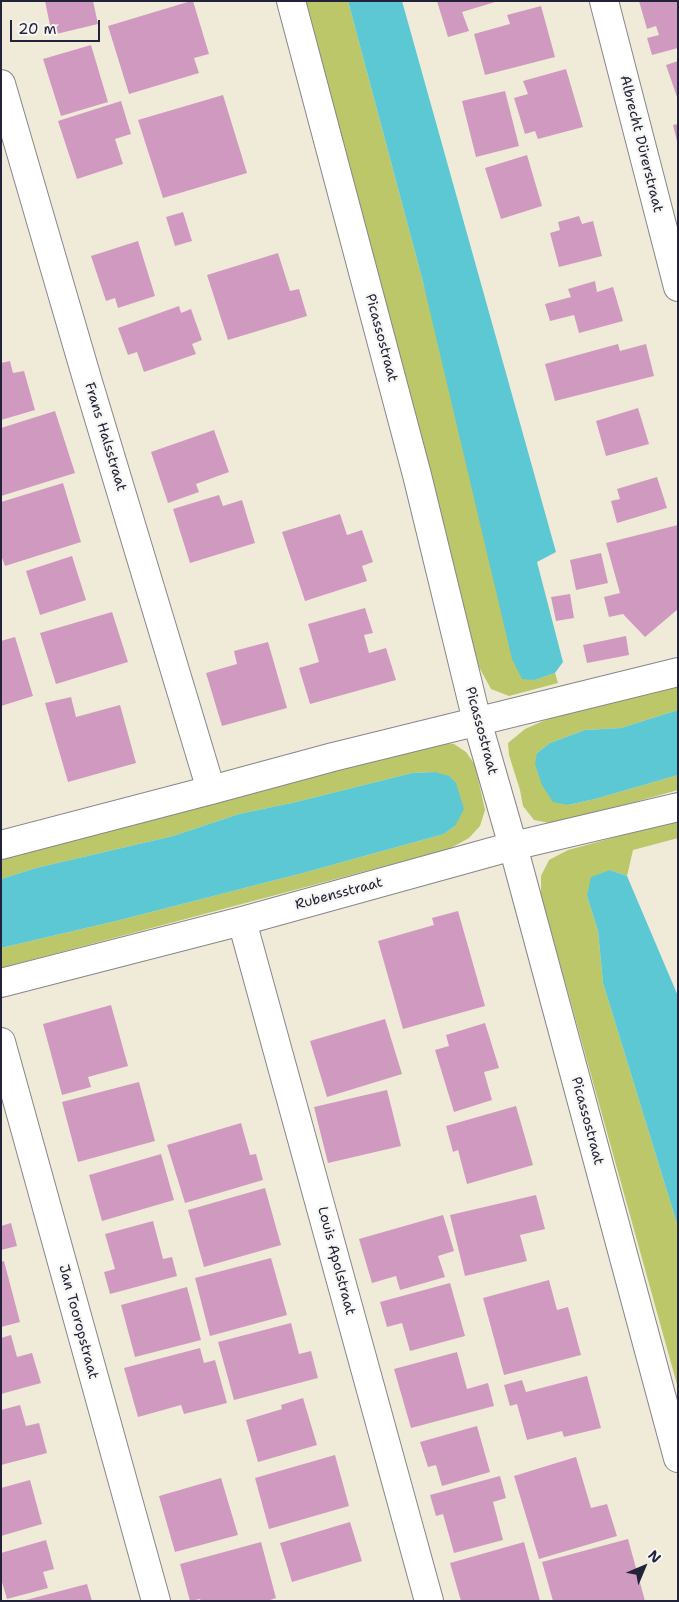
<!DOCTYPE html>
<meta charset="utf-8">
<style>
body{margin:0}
#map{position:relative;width:679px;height:1602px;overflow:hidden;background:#efebd8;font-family:"Shantell Sans",sans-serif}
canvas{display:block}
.frame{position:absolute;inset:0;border:2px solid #22223b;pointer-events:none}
.north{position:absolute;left:619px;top:1542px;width:50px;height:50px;-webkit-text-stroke:4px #f6f6f2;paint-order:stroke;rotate:45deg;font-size:14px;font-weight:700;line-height:20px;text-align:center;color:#22223b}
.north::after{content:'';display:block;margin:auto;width:18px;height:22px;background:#22223b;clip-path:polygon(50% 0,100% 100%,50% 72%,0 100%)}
.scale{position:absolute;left:10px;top:20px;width:90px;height:22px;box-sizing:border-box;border:2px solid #22223b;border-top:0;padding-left:6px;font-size:15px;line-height:18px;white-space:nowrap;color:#22223b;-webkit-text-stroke:4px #f6f6f2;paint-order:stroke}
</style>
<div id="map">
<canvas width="679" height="1602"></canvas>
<div class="frame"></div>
<div class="north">N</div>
<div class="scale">20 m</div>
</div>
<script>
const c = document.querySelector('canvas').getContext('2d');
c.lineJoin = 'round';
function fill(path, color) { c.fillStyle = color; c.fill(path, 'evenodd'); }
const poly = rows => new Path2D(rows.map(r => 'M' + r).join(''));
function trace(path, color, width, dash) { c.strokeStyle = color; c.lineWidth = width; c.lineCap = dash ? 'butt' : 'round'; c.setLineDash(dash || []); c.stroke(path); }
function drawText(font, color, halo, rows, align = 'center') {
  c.font = font + ' "Shantell Sans",sans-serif'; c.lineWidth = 4.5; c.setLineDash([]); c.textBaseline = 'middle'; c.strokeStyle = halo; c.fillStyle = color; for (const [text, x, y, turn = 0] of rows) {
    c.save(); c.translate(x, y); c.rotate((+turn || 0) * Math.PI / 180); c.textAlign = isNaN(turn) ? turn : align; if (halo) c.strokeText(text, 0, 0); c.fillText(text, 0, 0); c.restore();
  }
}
const green = poly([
 [304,1,348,1,423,282,535,680,555,673,558,683,509,696,491,689,479,667],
 [678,683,678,710,621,728,585,730,550,743,537,753,568,805,595,799,678,775,678,790,555,824,534,820,523,806,520,790,509,755,508,743,525,729,559,714],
 [443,743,454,744,466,752,475,765,485,810,480,826,469,838,449,849,1,968,1,948,116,921,303,873,444,834,455,826,435,772,412,773,296,802,239,814,173,836,36,868,1,879,1,854,70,835,285,784],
 [678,820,678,838,633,850,627,876,610,870,587,896,598,931,603,983,678,1227,678,1388,541,895,541,876,549,860,568,850]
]);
const water = poly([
 [348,1,402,1,556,552,537,562,563,662,555,673,535,680,522,679,512,659,423,282],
 [678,710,678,775,595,799,568,805,553,802,542,785,535,764,537,753,550,743,585,730,621,728],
 [435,772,449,776,456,783,464,809,455,826,444,834,303,873,116,921,1,948,1,879,36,868,173,836,239,814,296,802,412,773],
 [610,870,627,876,678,996,678,1227,603,983,598,931,587,896,591,877]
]);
const building = poly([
 [45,1,93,1,98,24,52,35],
 [191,1,193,1,209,54,194,58,199,73,129,94,108,26],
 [437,1,495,1,495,2,462,12,469,31,448,37],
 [639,1,678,1,678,48,652,55,647,38,659,35,656,26,647,29],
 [541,6,555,57,485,75,474,34,510,24,507,15],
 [91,45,108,102,61,116,43,59],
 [678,61,678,97,677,97,666,65],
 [566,69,583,127,538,139,535,131,525,134,514,98,528,94,523,81],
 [505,91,519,146,476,157,462,101],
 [223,95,247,173,163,198,138,120],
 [121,101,131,134,115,139,123,164,77,179,58,121],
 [678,124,678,141,677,141,673,125],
 [527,155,542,206,501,219,485,168],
 [183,212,192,241,175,246,166,217],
 [579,216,582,224,593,221,602,256,559,267,550,233,560,230,558,222],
 [138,241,155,296,118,308,115,298,106,301,91,256],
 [278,253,290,291,299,289,307,316,228,340,207,275],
 [595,281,597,292,613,287,623,321,579,333,574,315,550,321,545,304,571,297,568,289],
 [179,306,181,313,191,309,202,340,192,344,196,354,144,372,137,352,128,355,118,328],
 [618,344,620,351,646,344,654,376,555,401,545,364],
 [10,361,13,373,24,371,35,410,1,420,1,363],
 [638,408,649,444,606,456,596,421],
 [55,411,75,473,1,496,1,428],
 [214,430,229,472,196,484,199,492,168,503,151,452],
 [657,477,667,508,617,523,611,501,620,499,617,489],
 [63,483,81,542,5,566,1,555,1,502],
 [219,495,223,506,242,500,255,543,190,563,173,509],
 [340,514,347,535,362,530,373,562,362,566,367,581,305,601,282,532],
 [678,525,678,609,645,637,623,614,609,617,604,597,620,593,606,543],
 [601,553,608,583,576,590,570,560],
 [72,556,86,600,40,615,26,571],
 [570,594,574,618,556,621,551,597],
 [365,608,373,633,364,635,369,653,386,648,396,680,310,704,299,668,319,662,308,624],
 [112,612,128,662,56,684,40,633],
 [626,636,629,655,587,663,583,645],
 [15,637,33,696,1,706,1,641],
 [268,642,287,708,222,726,206,673,237,664,234,651],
 [71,697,76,717,120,705,136,763,68,782,45,703],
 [458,911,485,1006,403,1029,378,941,434,925,432,918],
 [111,1005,128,1066,88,1077,91,1087,62,1095,43,1024],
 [385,1019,402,1074,327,1097,310,1041],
 [485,1023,499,1068,484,1072,492,1100,454,1112,435,1050,449,1046,446,1035],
 [139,1082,155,1141,78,1162,62,1102],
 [387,1090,401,1146,328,1163,314,1107],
 [516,1106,533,1165,467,1184,458,1150,453,1152,446,1126],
 [241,1123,250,1155,256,1154,263,1180,185,1203,167,1145],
 [161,1154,174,1200,102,1221,89,1175],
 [265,1188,281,1245,204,1267,188,1210],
 [536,1195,545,1229,520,1235,527,1261,465,1276,450,1215],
 [443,1215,454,1251,438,1256,445,1277,400,1290,396,1276,372,1283,359,1239],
 [153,1221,163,1259,172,1257,177,1276,110,1294,104,1272,115,1269,105,1234],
 [11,1223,17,1246,1,1250,1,1226],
 [271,1258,287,1315,210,1336,195,1278],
 [4,1261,20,1322,1,1327,1,1262],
 [549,1280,557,1310,568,1307,581,1355,504,1375,483,1298],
 [450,1283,465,1336,410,1351,402,1323,387,1327,380,1302],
 [187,1287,201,1340,135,1357,121,1305],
 [291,1323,299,1354,311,1351,318,1378,234,1400,218,1342],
 [11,1335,17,1357,32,1353,41,1383,1,1394,1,1338],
 [200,1348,204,1363,215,1360,227,1403,184,1414,181,1405,138,1417,124,1368],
 [457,1352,467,1389,488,1383,494,1406,411,1428,394,1369],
 [587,1376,601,1428,564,1437,562,1431,527,1440,517,1404,510,1406,504,1385,522,1380,526,1392],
 [303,1398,317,1445,258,1462,246,1420,282,1409,281,1405],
 [20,1405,26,1426,39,1423,47,1453,1,1465,1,1410],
 [477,1426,490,1472,442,1486,436,1465,428,1467,420,1442],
 [335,1455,349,1506,269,1529,255,1478],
 [576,1457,591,1508,607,1504,617,1536,539,1559,514,1476],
 [500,1476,506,1498,493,1502,503,1540,454,1553,443,1514,436,1516,430,1495],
 [221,1478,238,1535,175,1552,159,1496],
 [30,1480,42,1524,1,1536,1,1488],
 [350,1522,362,1561,292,1582,280,1543],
 [628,1539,645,1601,553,1601,542,1562],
 [46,1540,54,1569,43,1572,48,1588,7,1599,1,1579,1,1553],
 [261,1542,276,1598,267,1601,201,1601,200,1599,190,1601,180,1564],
 [524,1542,540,1601,461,1601,450,1563],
 [87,1584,92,1601,26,1601,26,1600]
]);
const minor = poly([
 [291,1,417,475,477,721,513,846,678,1458],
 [604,1,678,287],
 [1,84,88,382,211,790],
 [1,845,211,790,333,757,678,672],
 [242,921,429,1601],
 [1,983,242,921,513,846,678,807],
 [1,1042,156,1601]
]);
const streetNames = [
 ["Albrecht Dürerstraat",641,144,76],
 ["Picassostraat",381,338,75],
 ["Frans Halsstraat",105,437,73],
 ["Picassostraat",481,731,75],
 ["Rubensstraat",339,894,-15],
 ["Picassostraat",587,1121,75],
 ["Louis Apolstraat",336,1261,75],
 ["Jan Tooropstraat",78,1322,75]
];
fill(green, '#bbc769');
fill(water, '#5cc8d4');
fill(building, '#d09ac0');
trace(minor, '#88868a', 30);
trace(minor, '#fff', 28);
drawText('14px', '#22223b', '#f6f6f2', streetNames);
</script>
